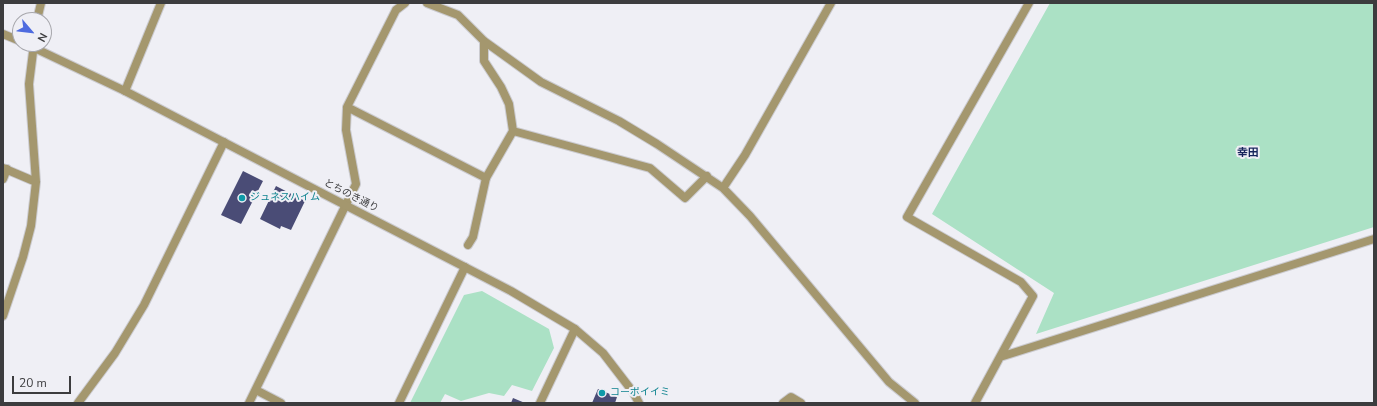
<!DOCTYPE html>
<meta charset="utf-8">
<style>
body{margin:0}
#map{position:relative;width:1377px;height:406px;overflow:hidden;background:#efeff5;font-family:"Nunito Sans",sans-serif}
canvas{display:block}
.frame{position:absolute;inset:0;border:4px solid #3c3c3e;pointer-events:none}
.north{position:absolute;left:12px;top:12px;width:40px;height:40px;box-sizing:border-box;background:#efeff5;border:1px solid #a7a7ac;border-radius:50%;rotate:118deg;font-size:11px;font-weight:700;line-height:16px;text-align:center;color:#3c3c3e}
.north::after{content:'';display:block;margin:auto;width:14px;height:18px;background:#4e6bdf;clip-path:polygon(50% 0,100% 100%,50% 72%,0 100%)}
.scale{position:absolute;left:12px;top:376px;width:59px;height:18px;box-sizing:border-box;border:2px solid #3c3c3e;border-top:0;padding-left:5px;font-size:12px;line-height:14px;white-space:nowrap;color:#3c3c3e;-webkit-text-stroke:3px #efeff5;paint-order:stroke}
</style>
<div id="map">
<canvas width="1377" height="406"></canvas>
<div class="frame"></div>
<div class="north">N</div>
<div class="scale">20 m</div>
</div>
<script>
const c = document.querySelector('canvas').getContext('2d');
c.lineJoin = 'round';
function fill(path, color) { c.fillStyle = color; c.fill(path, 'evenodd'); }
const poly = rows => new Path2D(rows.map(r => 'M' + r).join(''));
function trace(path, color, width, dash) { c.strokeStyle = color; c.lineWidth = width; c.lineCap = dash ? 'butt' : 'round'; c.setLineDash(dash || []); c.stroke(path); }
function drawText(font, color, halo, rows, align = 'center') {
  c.font = font + ' "Nunito Sans","Noto Sans JP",sans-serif'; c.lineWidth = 4; c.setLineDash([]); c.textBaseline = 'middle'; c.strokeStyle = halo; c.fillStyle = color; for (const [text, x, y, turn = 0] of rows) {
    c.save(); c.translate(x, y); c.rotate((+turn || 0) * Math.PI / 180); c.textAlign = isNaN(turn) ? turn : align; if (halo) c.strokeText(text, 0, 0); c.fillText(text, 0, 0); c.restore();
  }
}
const green = poly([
 [1050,3,1374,3,1374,227,1036,334,1054,293,932,214],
 [482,291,549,329,554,348,532,391,512,385,504,396,489,393,461,401,445,394,440,403,410,403,464,295]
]);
const building = poly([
 [243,171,263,181,241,224,221,215],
 [276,186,305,201,291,230,281,226,280,229,260,219],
 [598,389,617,397,615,403,592,403],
 [513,398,525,403,511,403]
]);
const service = poly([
 [468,245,473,237,486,178]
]);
const minor = poly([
 [427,3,458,15,484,41,541,82,619,121,657,144,723,188,750,216,889,382,915,403],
 [37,20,41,3],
 [484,41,484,61,501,87,509,104,513,131],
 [125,91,161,3],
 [347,107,486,178,513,131,650,168,685,198,707,176],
 [3,168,36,182],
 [3,179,7,169],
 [723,188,745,155,831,3],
 [3,316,23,257,31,226,36,182,29,84,34,44],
 [1000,357,1374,239],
 [256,390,281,403],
 [78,403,115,353,144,305,224,142],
 [249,403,356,184,346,130,347,107,396,10,405,3],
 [399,403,465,267],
 [540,403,575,329],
 [783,403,791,397,801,403],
 [975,403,1033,296,1021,282,907,217,1029,3]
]);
const tertiary = poly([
 [3,34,20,41],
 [26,44,125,91,511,291,575,329,603,353,633,392,639,403]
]);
const markers = [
 [242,198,4,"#0f9aa8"],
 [602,393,4,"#0f9aa8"]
];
const streetNames = [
 ["とちのき通り",351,196,27]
];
const cultureNames = [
 ["ジュネスハイム",250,198],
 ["コーポイイミ",610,393]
];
const neighbourhoodNames = [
 ["幸田",1248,153]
];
fill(green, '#abe1c5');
fill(building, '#4a4c76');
trace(service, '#cbcbd0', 10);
trace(minor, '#cbcbd0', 10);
trace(tertiary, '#cbcbd0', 10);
trace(service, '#a4976e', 8);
trace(minor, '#a4976e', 8);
trace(tertiary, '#a4976e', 8);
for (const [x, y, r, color] of markers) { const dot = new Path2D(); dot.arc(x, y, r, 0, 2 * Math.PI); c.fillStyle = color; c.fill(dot); trace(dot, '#efeff5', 1.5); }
drawText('10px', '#3c3c3e', '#efeff5', streetNames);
drawText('10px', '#0d838f', '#efeff5', cultureNames, 'left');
drawText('bold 11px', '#18255c', '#efeff5', neighbourhoodNames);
</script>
